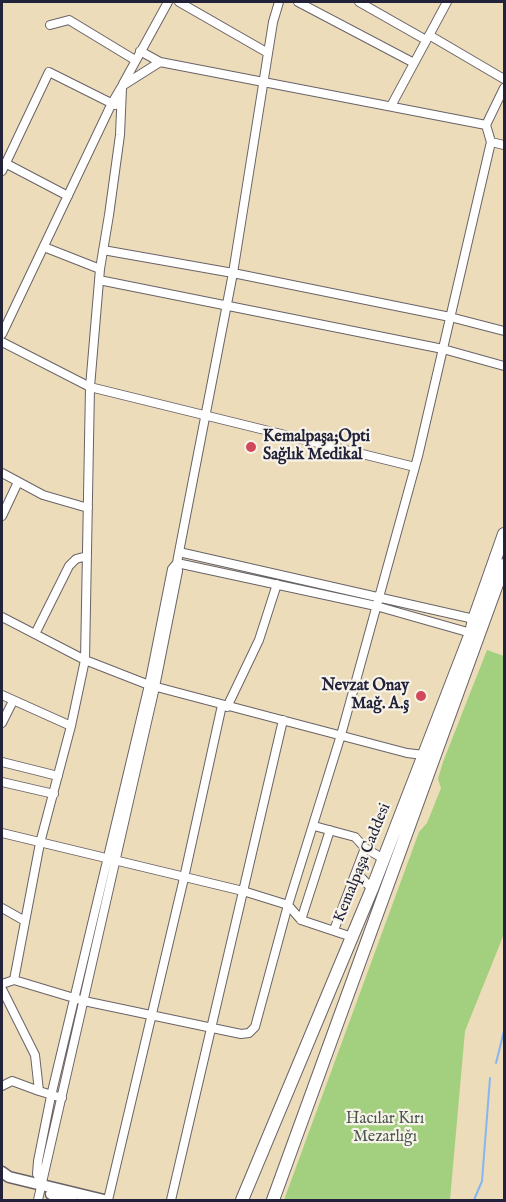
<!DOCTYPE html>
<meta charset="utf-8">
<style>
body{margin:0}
#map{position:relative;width:506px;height:1202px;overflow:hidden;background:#eddcba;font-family:"IM FELL English",serif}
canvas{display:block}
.frame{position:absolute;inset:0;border:3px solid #22223b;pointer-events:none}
</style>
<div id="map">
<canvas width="506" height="1202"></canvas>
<div class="frame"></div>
</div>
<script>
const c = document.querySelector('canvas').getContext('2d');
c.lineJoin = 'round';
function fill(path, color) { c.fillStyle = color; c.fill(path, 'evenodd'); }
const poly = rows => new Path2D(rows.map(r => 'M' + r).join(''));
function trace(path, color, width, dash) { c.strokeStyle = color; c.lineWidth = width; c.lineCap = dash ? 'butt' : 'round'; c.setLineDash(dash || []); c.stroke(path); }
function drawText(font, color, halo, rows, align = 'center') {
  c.font = font + ' "IM FELL English",serif'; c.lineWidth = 4.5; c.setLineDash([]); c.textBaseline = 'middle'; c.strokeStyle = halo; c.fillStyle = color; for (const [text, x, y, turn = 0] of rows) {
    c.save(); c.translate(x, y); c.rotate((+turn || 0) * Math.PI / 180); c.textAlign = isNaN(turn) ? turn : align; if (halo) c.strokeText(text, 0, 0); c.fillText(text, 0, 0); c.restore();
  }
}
const green = poly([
 [487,650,504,656,504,934,465,1031,450,1200,284,1200,419,832,427,823,441,788,438,779,443,762]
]);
const stream = poly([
 [496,1063,504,1031],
 [474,1200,482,1181,490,1078]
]);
const street = poly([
 [179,2,268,53],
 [298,2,414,63],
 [359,2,426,40],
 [50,25,69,20,135,60],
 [429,35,504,79],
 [140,51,160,62],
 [123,84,168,2],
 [391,106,447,2],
 [486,125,504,88],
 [491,142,504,145],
 [5,163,68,196],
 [2,171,49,72,115,105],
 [44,247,100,269],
 [103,250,233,273,450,317,504,331],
 [99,280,443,349,504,366],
 [2,334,112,103,122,86,160,62,486,125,491,142,418,456,341,735,288,905,255,1027,249,1033,241,1034,84,1001,14,980,2,984],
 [2,342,90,387,415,467],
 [2,473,43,495,88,508],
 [2,516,18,482],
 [179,552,474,619],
 [177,563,376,606,471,633],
 [2,617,85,660,149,685,407,753,424,755],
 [35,634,69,566,76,559,87,556],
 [2,695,71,726],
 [227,707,259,640,277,584],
 [2,723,13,701],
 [2,762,58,776],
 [2,782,54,794],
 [314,826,355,837,365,848,382,858],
 [2,833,243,891,288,905,301,920,352,937],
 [357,873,372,889],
 [2,908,25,921],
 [301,920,330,830],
 [334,930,365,848],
 [14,980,40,843,71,726,85,660,90,387,100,269,109,215,120,135,122,88],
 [2,989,35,1055,39,1091,62,1098],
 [2,1086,12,1081,39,1091],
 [42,1183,37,1174,38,1161,51,1096,149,685,172,569,177,563,179,552,233,273,273,22,279,2],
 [38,1200,155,687,178,571,177,563],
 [108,1200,184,878,222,705],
 [171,1200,283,720]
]);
const secondary = poly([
 [2,1172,9,1177,104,1200],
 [51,1194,72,1200]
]);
const primary = poly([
 [242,1200,372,889,471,633,474,619,504,534],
 [273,1200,504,565]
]);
const markers = [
 [251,447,6,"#d1495b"],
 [421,696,6,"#d1495b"]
];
const poiNames = [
 ["Kemalpaşa;Opti",263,438],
 ["Sağlık Medikal",263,456],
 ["Nevzat Onay",409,687,"right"],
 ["Mağ. A.ş",409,705,"right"]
];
const streetNames = [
 ["Kemalpaşa Caddesi",363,863,-68]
];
const parkNames = [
 ["Hacılar Kırı",385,1120],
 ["Mezarlığı",385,1138]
];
fill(green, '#a2d07e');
trace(stream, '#84b7f1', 2);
trace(street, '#696367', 10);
trace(secondary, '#696367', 13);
trace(primary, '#696367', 14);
trace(street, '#fff', 8);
trace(secondary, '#fff', 10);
trace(primary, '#fff', 12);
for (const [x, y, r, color] of markers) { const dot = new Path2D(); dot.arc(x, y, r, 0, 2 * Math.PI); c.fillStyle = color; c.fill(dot); trace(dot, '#f7f3e8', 2); }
drawText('bold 16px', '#22223b', '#f7f3e8', poiNames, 'left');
drawText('16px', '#22223b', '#f7f3e8', streetNames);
drawText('16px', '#48564f', '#f7f3e8', parkNames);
</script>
